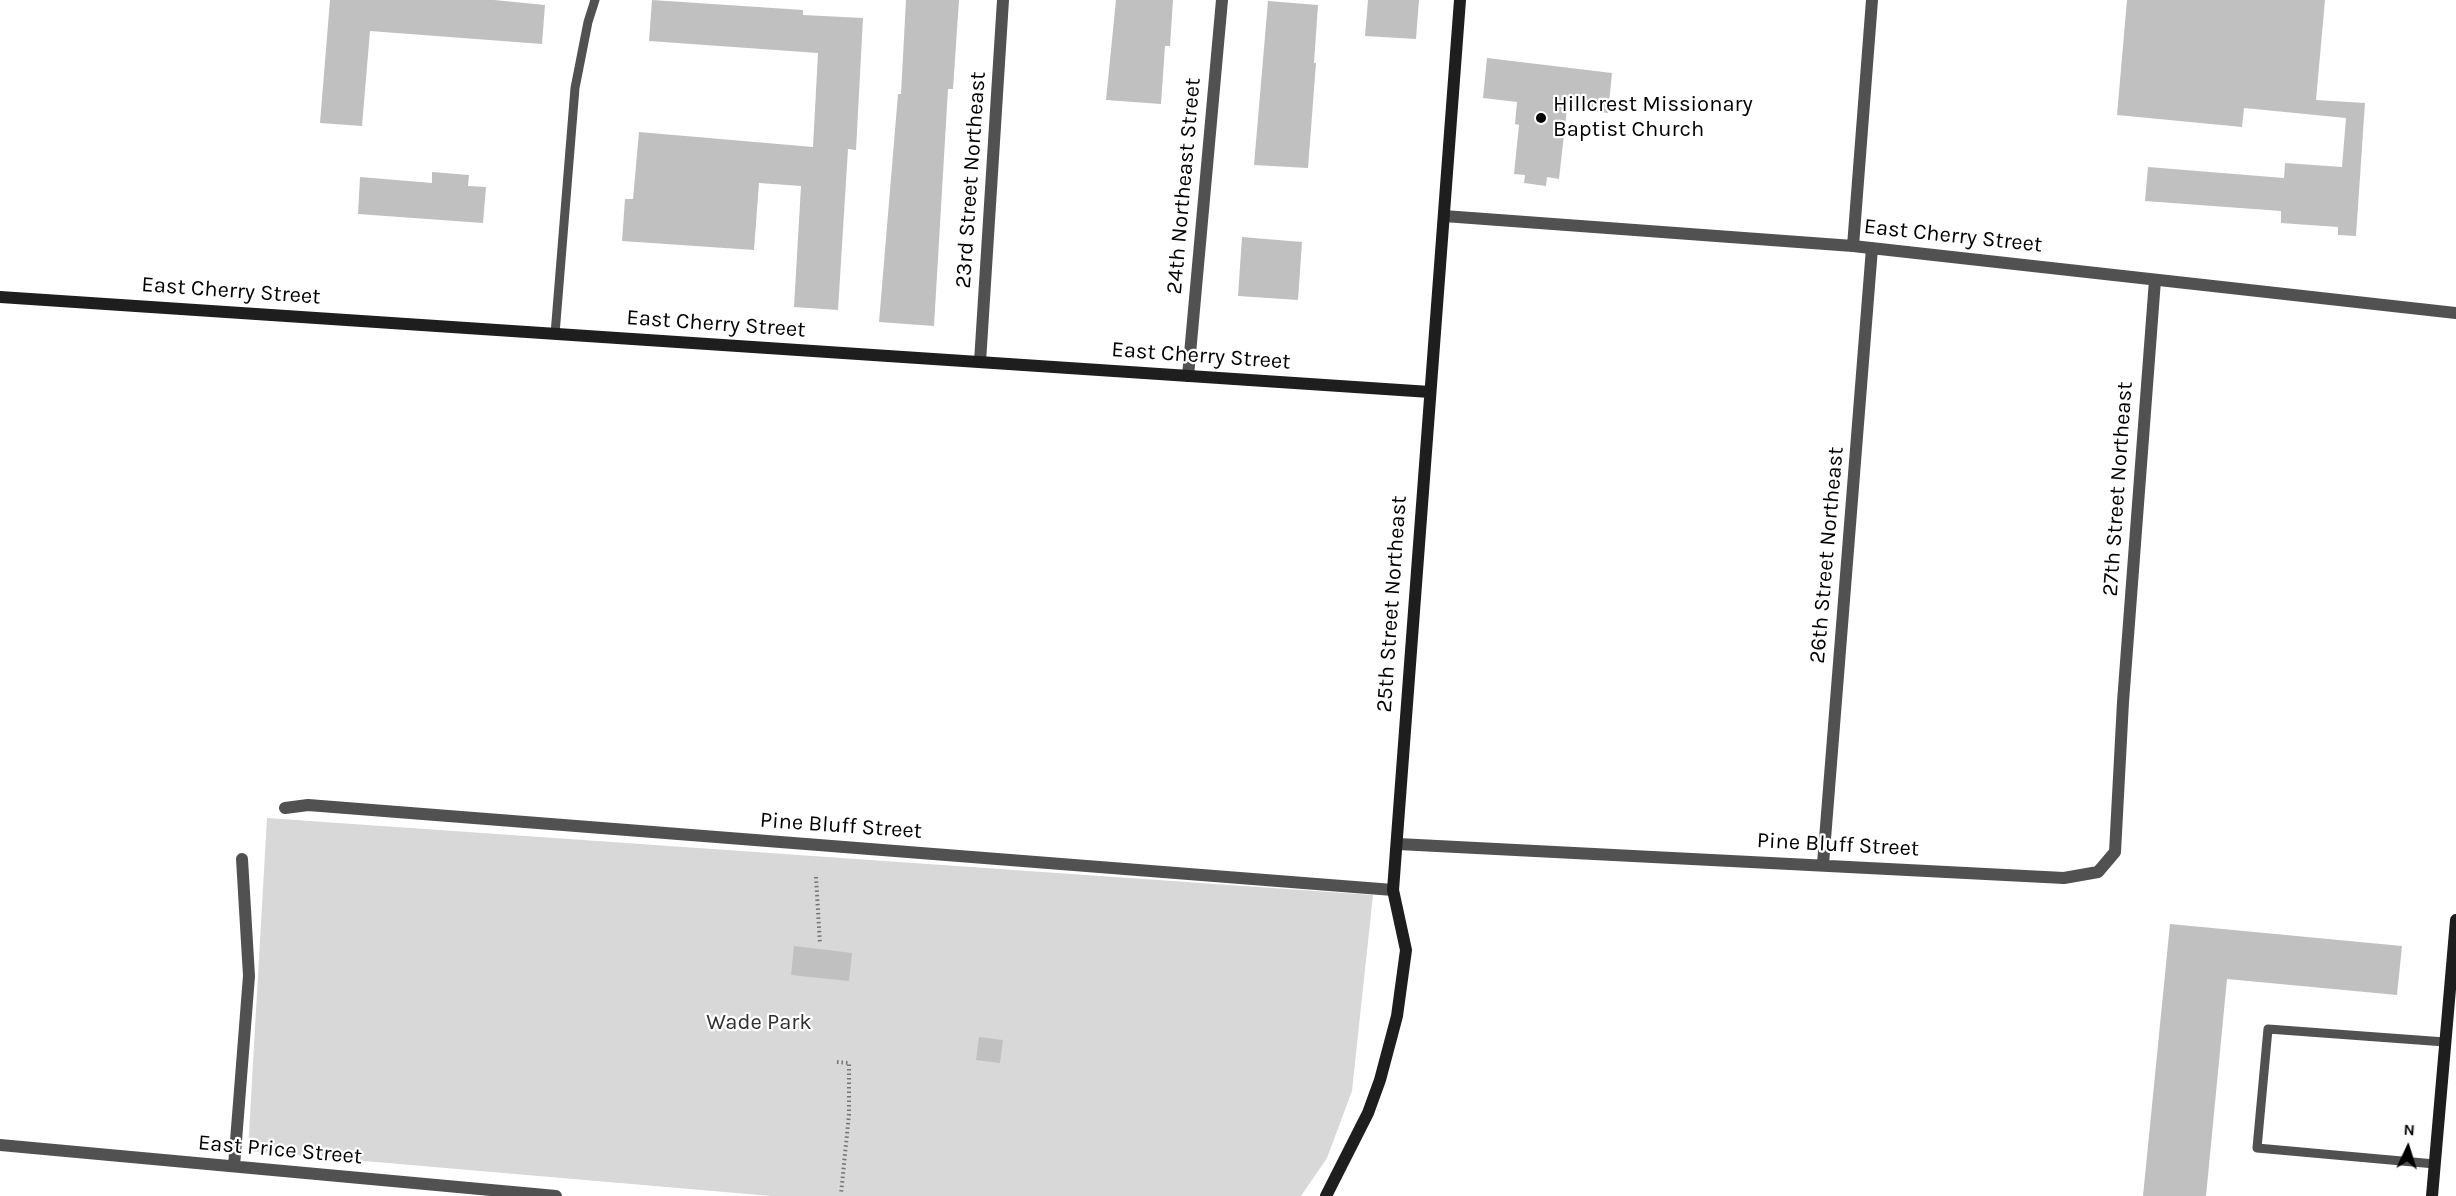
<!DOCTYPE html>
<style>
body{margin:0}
#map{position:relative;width:2456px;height:1196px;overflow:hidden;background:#fff;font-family:Karla,sans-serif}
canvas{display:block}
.north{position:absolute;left:2378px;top:1118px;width:60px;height:60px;-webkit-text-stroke:4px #fff;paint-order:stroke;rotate:4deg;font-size:16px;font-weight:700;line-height:24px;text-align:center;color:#000}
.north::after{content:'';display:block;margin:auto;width:21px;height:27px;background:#000;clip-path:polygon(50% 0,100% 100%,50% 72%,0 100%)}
</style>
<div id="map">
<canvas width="2456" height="1196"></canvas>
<div class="north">N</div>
</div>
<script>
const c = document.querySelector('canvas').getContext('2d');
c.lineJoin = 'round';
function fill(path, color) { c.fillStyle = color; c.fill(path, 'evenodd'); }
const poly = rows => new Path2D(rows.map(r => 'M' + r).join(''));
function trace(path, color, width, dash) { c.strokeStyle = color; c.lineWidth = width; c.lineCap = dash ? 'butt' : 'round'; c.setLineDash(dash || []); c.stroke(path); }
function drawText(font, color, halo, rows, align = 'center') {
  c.font = font + ' Karla,sans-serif'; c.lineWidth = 4.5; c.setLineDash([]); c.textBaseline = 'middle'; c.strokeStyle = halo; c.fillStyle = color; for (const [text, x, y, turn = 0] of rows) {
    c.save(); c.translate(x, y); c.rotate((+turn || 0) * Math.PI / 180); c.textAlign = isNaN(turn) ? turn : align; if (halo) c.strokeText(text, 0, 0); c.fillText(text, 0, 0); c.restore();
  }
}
const green = poly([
 [267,818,1373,895,1352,1091,1327,1158,1301,1196,771,1196,248,1151]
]);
const building = poly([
 [330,0,494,0,545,5,542,44,370,31,362,126,320,123],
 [652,0,803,10,803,15,863,18,856,150,848,149,838,310,794,307,801,186,759,183,754,250,622,241,625,199,633,199,639,132,813,147,818,53,649,41],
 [906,0,959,0,953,89,948,89,934,326,879,322,898,94,901,94],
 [1116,0,1173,0,1170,46,1165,46,1161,104,1106,100],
 [1368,0,1419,0,1416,39,1365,36],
 [2127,0,2325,0,2316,100,2365,103,2356,236,2338,235,2338,227,2281,223,2281,211,2145,201,2148,167,2284,178,2285,163,2342,167,2346,118,2244,108,2242,127,2117,115],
 [1268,1,1318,5,1314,63,1316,63,1308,168,1254,165],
 [1487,58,1612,73,1608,113,1567,108,1559,179,1547,177,1546,186,1524,183,1525,175,1514,174,1519,125,1515,124,1517,102,1483,98],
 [432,172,469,175,468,186,486,187,483,223,358,214,360,177,432,183],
 [1242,237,1302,242,1298,300,1238,296],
 [2170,924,2402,946,2397,995,2227,979,2206,1196,2143,1196],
 [794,946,852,953,849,981,791,975],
 [979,1037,1003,1040,1000,1063,976,1060]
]);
const path = poly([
 [816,877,820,944],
 [837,1062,849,1063,849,1114,841,1194]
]);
const lane = poly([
 [555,334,575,88,588,22,595,0],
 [2435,1164,2257,1148,2268,1029,2445,1042]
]);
const street = poly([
 [1444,216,1853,246,2456,313],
 [1853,246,1872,0],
 [980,362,1003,0],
 [1188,376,1222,0],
 [285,808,308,805,1393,890],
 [1398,844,2064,878,2098,872,2115,852,2123,702,2155,280],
 [1823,864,1872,248],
 [0,1145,556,1196],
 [234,1166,249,976,242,859]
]);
const secondary = poly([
 [0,297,1430,392],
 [1326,1196,1368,1113,1380,1080,1397,1016,1406,950,1393,890,1460,0],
 [2432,1196,2456,920]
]);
const markers = [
 [1541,118,6,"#000"]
];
const poiNames = [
 ["Hillcrest Missionary",1553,105],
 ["Baptist Church",1553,130]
];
const streetNames = [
 ["23rd Street Northeast",971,180,-86],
 ["24th Northeast Street",1184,186,-85],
 ["East Cherry Street",1953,236,6],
 ["East Cherry Street",231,291,4],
 ["East Cherry Street",716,324,4],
 ["East Cherry Street",1201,356,4],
 ["27th Street Northeast",2118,489,-86],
 ["26th Street Northeast",1827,555,-85],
 ["25th Street Northeast",1392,604,-86],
 ["Pine Bluff Street",841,826,4],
 ["Pine Bluff Street",1838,845,3],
 ["East Price Street",280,1150,5]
];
const parkNames = [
 ["Wade Park",759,1023]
];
fill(green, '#d8d8d8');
fill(building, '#c0c0c0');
trace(path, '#737373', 4, [1.5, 3]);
trace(lane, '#515151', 9);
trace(street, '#515151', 12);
trace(secondary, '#1e1e1e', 12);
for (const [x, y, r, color] of markers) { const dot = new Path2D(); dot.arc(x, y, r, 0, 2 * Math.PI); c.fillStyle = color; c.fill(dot); trace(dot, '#fff', 2); }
drawText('22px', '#000', '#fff', poiNames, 'left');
drawText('22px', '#000', '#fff', streetNames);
drawText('22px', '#2f2f2f', '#fff', parkNames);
</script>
